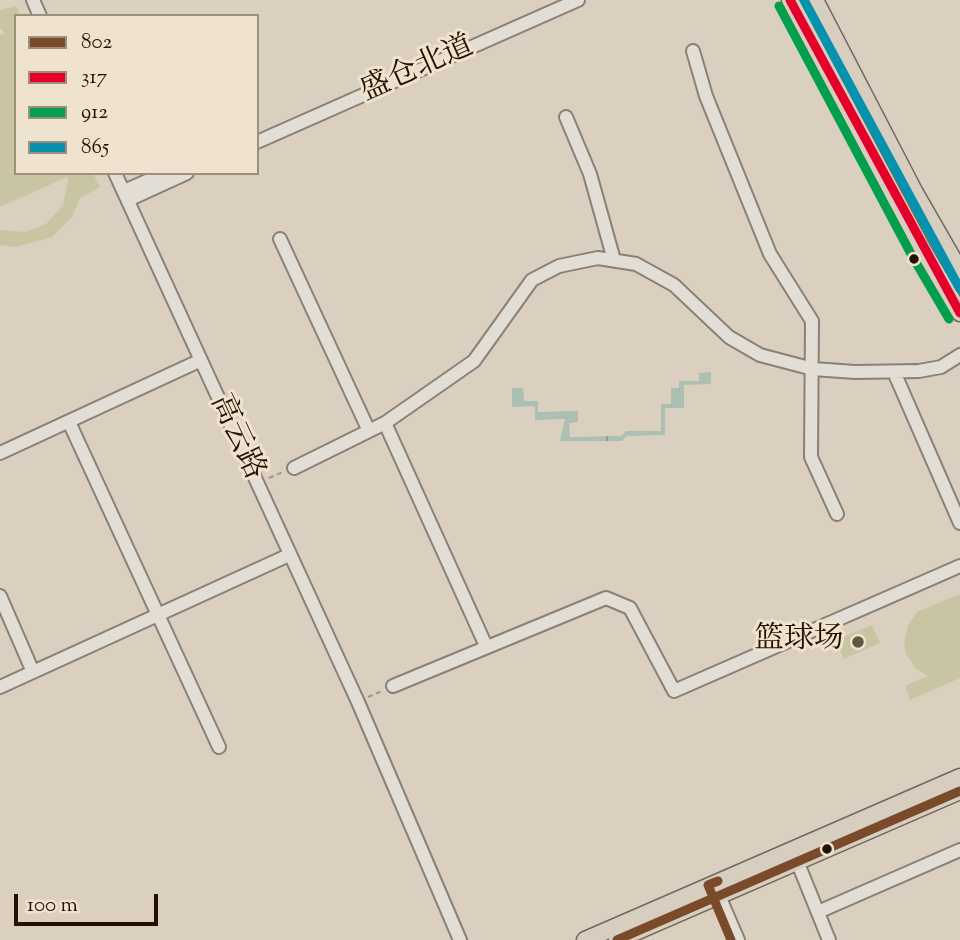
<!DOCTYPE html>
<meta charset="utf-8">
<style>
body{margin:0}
#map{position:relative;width:960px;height:940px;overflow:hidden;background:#dbd0bf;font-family:"Sorts Mill Goudy",serif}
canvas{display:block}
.legend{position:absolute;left:14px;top:14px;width:245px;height:161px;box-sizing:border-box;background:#efe2ce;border:2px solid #9e8e7c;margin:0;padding:9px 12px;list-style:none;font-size:21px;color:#241100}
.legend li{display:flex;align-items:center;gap:14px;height:35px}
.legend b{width:35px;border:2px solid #9e8e7c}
.scale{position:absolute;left:14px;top:894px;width:144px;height:32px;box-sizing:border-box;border:4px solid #241100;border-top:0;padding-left:9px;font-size:21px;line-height:24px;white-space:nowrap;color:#241100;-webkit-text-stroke:5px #efe2ce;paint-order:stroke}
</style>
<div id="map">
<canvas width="960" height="940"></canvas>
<ul class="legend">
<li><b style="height:9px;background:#7a4b2a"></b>802</li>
<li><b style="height:9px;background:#e4002b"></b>317</li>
<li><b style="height:9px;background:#029f4d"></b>912</li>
<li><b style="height:9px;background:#0592af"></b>865</li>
</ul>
<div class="scale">100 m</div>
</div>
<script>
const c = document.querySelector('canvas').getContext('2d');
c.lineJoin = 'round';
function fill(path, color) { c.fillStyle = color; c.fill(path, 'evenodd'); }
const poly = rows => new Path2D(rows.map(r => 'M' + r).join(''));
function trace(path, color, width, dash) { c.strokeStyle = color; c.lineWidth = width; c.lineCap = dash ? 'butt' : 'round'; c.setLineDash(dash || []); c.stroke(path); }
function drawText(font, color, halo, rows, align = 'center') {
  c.font = font + ' "Sorts Mill Goudy","Noto Serif SC",serif'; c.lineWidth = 6; c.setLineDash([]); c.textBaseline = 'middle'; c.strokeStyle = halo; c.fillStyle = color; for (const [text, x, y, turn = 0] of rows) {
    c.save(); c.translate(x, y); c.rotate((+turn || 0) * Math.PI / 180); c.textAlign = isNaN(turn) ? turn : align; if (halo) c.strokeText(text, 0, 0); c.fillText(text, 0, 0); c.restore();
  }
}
const green = poly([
 [16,6,20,16,16,16,16,173,93,173,100,187,80,198,72,217,52,237,15,247,0,245,0,230,25,232,46,224,63,205,68,180,67,177,0,207,0,35,5,33,0,28,0,10],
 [960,594,960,678,910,700,905,686,928,676,915,668,906,653,904,642,908,625,917,612],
 [872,625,880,643,844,659,836,640]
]);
const water = poly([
 [711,372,711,384,684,385,684,408,665,408,665,435,627,436,622,441,560,441,565,419,535,420,535,406,512,407,512,388,523,388,524,401,538,401,538,412,578,411,578,422,569,423,570,437,621,436,626,431,661,431,661,404,671,404,671,388,679,388,679,381,699,381,699,373]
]);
const path = poly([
 [607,441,607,436],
 [269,478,283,472],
 [368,697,382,691]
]);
const minor = poly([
 [33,0,40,16],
 [693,51,706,96,770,254,812,321,811,457,837,514],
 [566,117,590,174,614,260],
 [257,142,578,0],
 [115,173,358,702,460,940],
 [124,191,165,173],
 [128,200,187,173],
 [280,239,369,431],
 [894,372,960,523],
 [69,422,219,747],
 [385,423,486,646],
 [0,453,199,361],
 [294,468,385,423,474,361,532,280,559,266,598,258,636,264,674,285,729,337,760,355,813,369,855,372,919,371,941,367,960,355],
 [0,596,33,672],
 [393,686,606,598,630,608,674,691,960,566],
 [0,687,289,555],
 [795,856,829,940],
 [716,889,738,940],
 [818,912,960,850]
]);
const major = poly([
 [790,0,923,250,960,313],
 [815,0,914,191,960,271],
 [585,940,960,777],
 [617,940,960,791]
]);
const bus1 = poly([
 [718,881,708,885,731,940],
 [617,940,960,791]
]);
const bus2 = poly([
 [790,0,960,313]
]);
const bus3 = poly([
 [779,6,912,256,949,319]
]);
const bus4 = poly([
 [804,0,960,289]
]);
const markers = [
 [914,259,6,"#241100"],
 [858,642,7,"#645443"],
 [827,849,6,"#241100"]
];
const streetNames = [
 ["盛仓北道",418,71,-24],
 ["高云路",235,438,65]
];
const poiNames = [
 ["篮球场",844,642]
];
fill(green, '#c9c4a1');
fill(water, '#abbfb3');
trace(minor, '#8a8176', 16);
trace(major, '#70685d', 19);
trace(path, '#9e978f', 2, [5, 3.5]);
trace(minor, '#e3ded5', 12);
trace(major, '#d8cec0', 16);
trace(bus1, '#7a4b2a', 9);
trace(bus2, '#e4002b', 9);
trace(bus3, '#029f4d', 9);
trace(bus4, '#0592af', 9);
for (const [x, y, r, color] of markers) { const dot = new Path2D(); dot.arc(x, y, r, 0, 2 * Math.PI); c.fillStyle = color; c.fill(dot); trace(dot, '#efe2ce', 2.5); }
drawText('30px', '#241100', '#efe2ce', streetNames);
drawText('30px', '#241100', '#efe2ce', poiNames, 'right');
</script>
